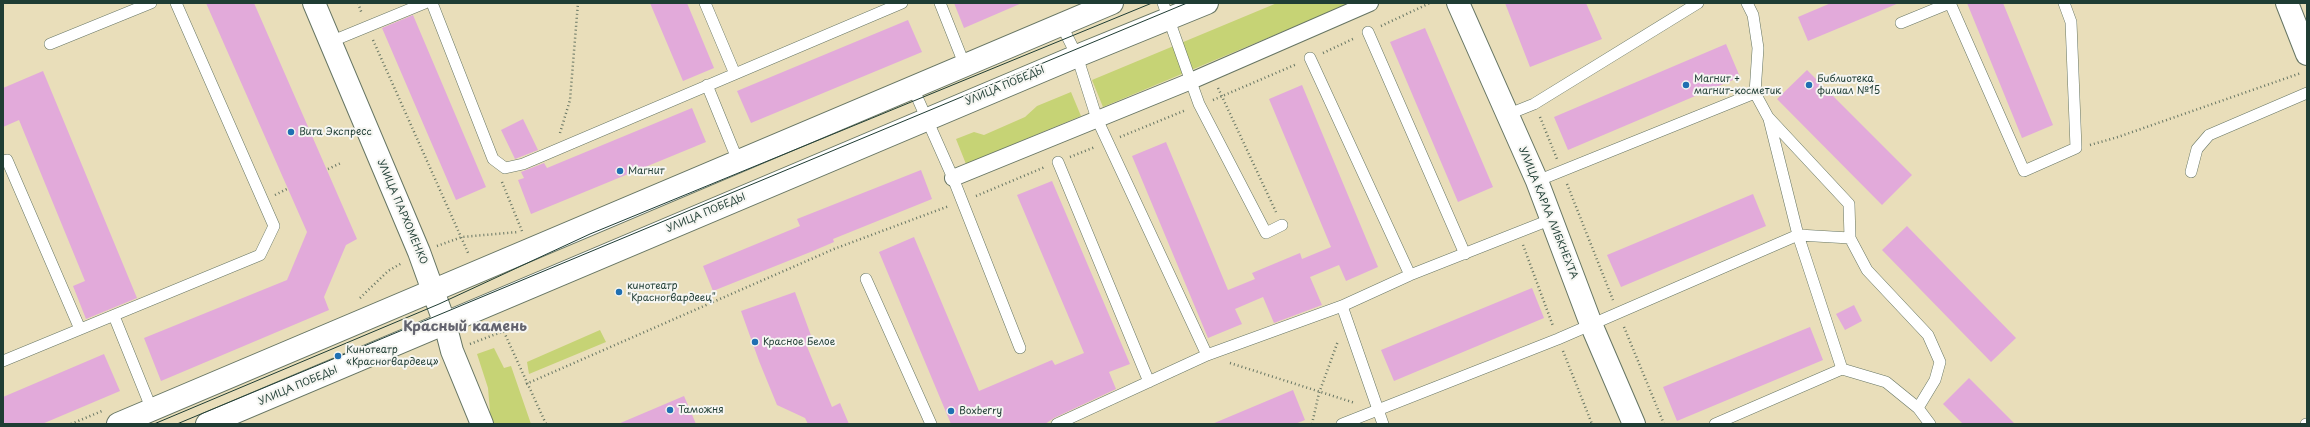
<!DOCTYPE html>
<meta charset="utf-8">
<style>
body{margin:0}
#map{position:relative;width:2310px;height:427px;overflow:hidden;background:#e9deba;font-family:"Playpen Sans",sans-serif}
canvas{display:block}
.frame{position:absolute;inset:0;border:4px solid #1f3d34;pointer-events:none}
</style>
<div id="map">
<canvas width="2310" height="427"></canvas>
<div class="frame"></div>
</div>
<script>
const c = document.querySelector('canvas').getContext('2d');
c.lineJoin = 'round';
function fill(path, color) { c.fillStyle = color; c.fill(path, 'evenodd'); }
const poly = rows => new Path2D(rows.map(r => 'M' + r).join(''));
function trace(path, color, width, dash) { c.strokeStyle = color; c.lineWidth = width; c.lineCap = dash ? 'butt' : 'round'; c.setLineDash(dash || []); c.stroke(path); }
function drawText(font, color, halo, rows, align = 'center') {
  c.font = font + ' "Playpen Sans",sans-serif'; c.lineWidth = 4; c.setLineDash([]); c.textBaseline = 'middle'; c.strokeStyle = halo; c.fillStyle = color; for (const [text, x, y, turn = 0] of rows) {
    c.save(); c.translate(x, y); c.rotate((+turn || 0) * Math.PI / 180); c.textAlign = isNaN(turn) ? turn : align; if (halo) c.strokeText(text, 0, 0); c.fillText(text, 0, 0); c.restore();
  }
}
const green = poly([
 [1277,3,1351,3,1103,107,1092,80],
 [1071,92,1081,116,966,164,956,139,974,132,984,135,1025,117,1037,106],
 [600,330,606,342,529,374,527,362],
 [494,348,504,368,511,366,531,424,491,424,488,388,477,354]
]);
const building = poly([
 [206,3,254,3,357,239,346,245,324,297,329,310,161,381,144,338,287,280,307,232],
 [650,3,687,3,714,68,683,81],
 [954,3,1022,3,964,28],
 [1505,3,1586,3,1602,39,1530,67],
 [1831,3,1899,3,1808,41,1798,17],
 [1967,3,2003,3,2053,125,2022,138],
 [413,15,486,187,456,200,382,28],
 [908,20,922,52,751,123,737,91],
 [1425,28,1493,187,1458,202,1390,42],
 [1726,44,1740,77,1568,150,1554,117],
 [1807,70,1912,175,1882,205,1777,99],
 [43,71,137,298,86,319,73,286,85,281,19,120,3,127,3,88],
 [1302,85,1378,267,1346,281,1339,265,1310,277,1322,305,1274,323,1263,297,1235,309,1242,324,1208,338,1132,156,1166,142,1228,290,1255,279,1252,273,1300,253,1302,259,1331,247,1269,99],
 [692,108,706,142,531,214,518,180,524,178,521,172,544,163,547,168],
 [523,119,538,150,515,159,501,130],
 [921,170,932,199,833,239,834,242,813,251,713,291,703,266,800,226,797,219],
 [1052,181,1130,364,1109,372,1116,389,1054,418,1045,424,951,424,879,252,914,237,979,391,1052,360,1055,365,1084,353,1017,195],
 [1753,194,1766,226,1621,287,1607,255],
 [1907,226,2016,338,1991,362,1882,250],
 [1532,288,1544,318,1394,381,1381,350],
 [795,292,813,341,806,344,832,407,840,403,849,424,808,424,805,418,777,405,759,361,741,311],
 [1854,305,1862,321,1845,330,1836,314],
 [1810,327,1823,360,1677,421,1663,387],
 [104,354,120,391,42,424,3,424,3,397],
 [1969,378,2015,424,1963,424,1943,404],
 [1293,390,1305,420,1295,424,1212,424],
 [684,396,696,424,618,424]
]);
const path = poly([
 [358,3,362,14],
 [1381,26,1430,3],
 [373,40,469,255],
 [1323,53,1355,38],
 [1218,88,1276,212],
 [1213,100,1297,64],
 [1540,117,1557,159],
 [560,133,570,100,578,3],
 [1120,137,1186,110],
 [2090,145,2118,137,2301,73],
 [1070,157,1095,147],
 [328,169,341,163],
 [502,182,522,231],
 [1567,184,1613,300],
 [275,195,289,188],
 [976,196,1045,167],
 [1523,245,1553,326],
 [437,246,462,237,518,232],
 [360,298,388,271,402,263],
 [499,321,546,424],
 [1624,327,1664,424],
 [470,344,504,331],
 [1563,351,1592,424],
 [1230,363,1355,403],
 [419,364,434,358],
 [526,384,834,249,949,206],
 [71,424,102,411],
 [1312,424,1319,393,1338,341]
]);
const service = poly([
 [432,3,493,159,505,168,523,164,902,3],
 [705,3,735,74],
 [940,3,965,66],
 [1163,3,1199,104,1266,233,1282,225],
 [1747,3,1753,15,1758,48,1755,93,1768,117,1849,204,1850,238,1867,270,1928,335,1940,362,1935,380,1918,408,1930,424],
 [1901,23,1950,3,2024,171,2076,148,2071,22,2064,3],
 [1061,24,1077,56,1097,119,1207,355],
 [1368,32,1465,254],
 [330,42,425,3],
 [50,44,151,3],
 [1310,58,1410,275],
 [707,85,738,161],
 [913,88,953,178,1020,348],
 [1509,114,1534,104,1698,3],
 [1769,119,1798,235,1842,369],
 [3,161,7,160,80,329],
 [1058,162,1149,382],
 [2191,172,2197,149,2209,135,2307,93],
 [1537,181,1755,93],
 [866,279,931,424],
 [1342,306,1383,424],
 [114,316,152,410],
 [3,361,260,255,274,226,176,3],
 [1057,424,1207,355,1342,306,1410,275,1552,219],
 [1342,424,1558,339,1798,235,1850,238],
 [1715,424,1842,369,1886,382,1918,408],
 [2306,424,2307,424]
]);
const pedestrian = poly([
 [953,178,1191,81,1370,3]
]);
const minor = poly([
 [1458,3,1537,181,1591,324,1634,424],
 [2287,3,2307,54]
]);
const tertiary = poly([
 [445,324,452,351,482,424]
]);
const secondary = poly([
 [314,3,419,252,445,324],
 [118,424,1112,3],
 [207,424,1077,56,1207,3]
]);
const tram = poly([
 [154,424,439,304,590,234,1152,3],
 [177,424,1187,3]
]);
const markers = [
 [1686,85,4,"#1f6fb2"],
 [1809,85,4,"#1f6fb2"],
 [291,132,4,"#1f6fb2"],
 [620,171,4,"#1f6fb2"],
 [619,292,4,"#1f6fb2"],
 [755,342,4,"#1f6fb2"],
 [338,356,4,"#1f6fb2"],
 [670,410,4,"#1f6fb2"],
 [951,411,4,"#1f6fb2"]
];
const poiNames = [
 ["Магнит +",1694,79],
 ["магнит-косметик",1694,91],
 ["Библиотека",1817,79],
 ["филиал №15",1817,91],
 ["Вита Экспресс",299,132],
 ["Магнит",628,171],
 ["кинотеатр",627,286],
 ["\"Красногвардеец\"",627,298],
 ["Красное Белое",763,342],
 ["Кинотеатр",346,350],
 ["«Красногвардеец»",346,362],
 ["Таможня",678,410],
 ["Boxberry",959,411]
];
const streetNames = [
 ["УЛИЦА ПОБЕДЫ",1005,86,-23],
 ["УЛИЦА ПАРХОМЕНКО",402,212,67],
 ["УЛИЦА ПОБЕДЫ",706,213,-23],
 ["УЛИЦА КАРЛА ЛИБКНЕХТА",1548,213,68],
 ["УЛИЦА ПОБЕДЫ",298,386,-23]
];
const districtNames = [
 ["Красный камень",465,327]
];
fill(green, '#c6d375');
fill(building, '#e2aada');
trace(service, '#667563', 12);
trace(pedestrian, '#667563', 18);
trace(minor, '#667563', 24);
trace(tertiary, '#667563', 24);
trace(secondary, '#667563', 24);
trace(path, '#667563', 2.5, [1, 3]);
trace(service, '#fff', 11);
trace(pedestrian, '#fff', 16);
trace(minor, '#fff', 22);
trace(tertiary, '#fff', 22);
trace(secondary, '#fff', 22);
trace(tram, '#1f3d34', 1);
for (const [x, y, r, color] of markers) { const dot = new Path2D(); dot.arc(x, y, r, 0, 2 * Math.PI); c.fillStyle = color; c.fill(dot); trace(dot, '#f6f6f2', 1.5); }
drawText('10px', '#1f3d34', '#f6f6f2', poiNames, 'left');
drawText('10px', '#1f3d34', '#f6f6f2', streetNames);
drawText('bold 14px', '#63636e', '#f6f6f2', districtNames);
</script>
